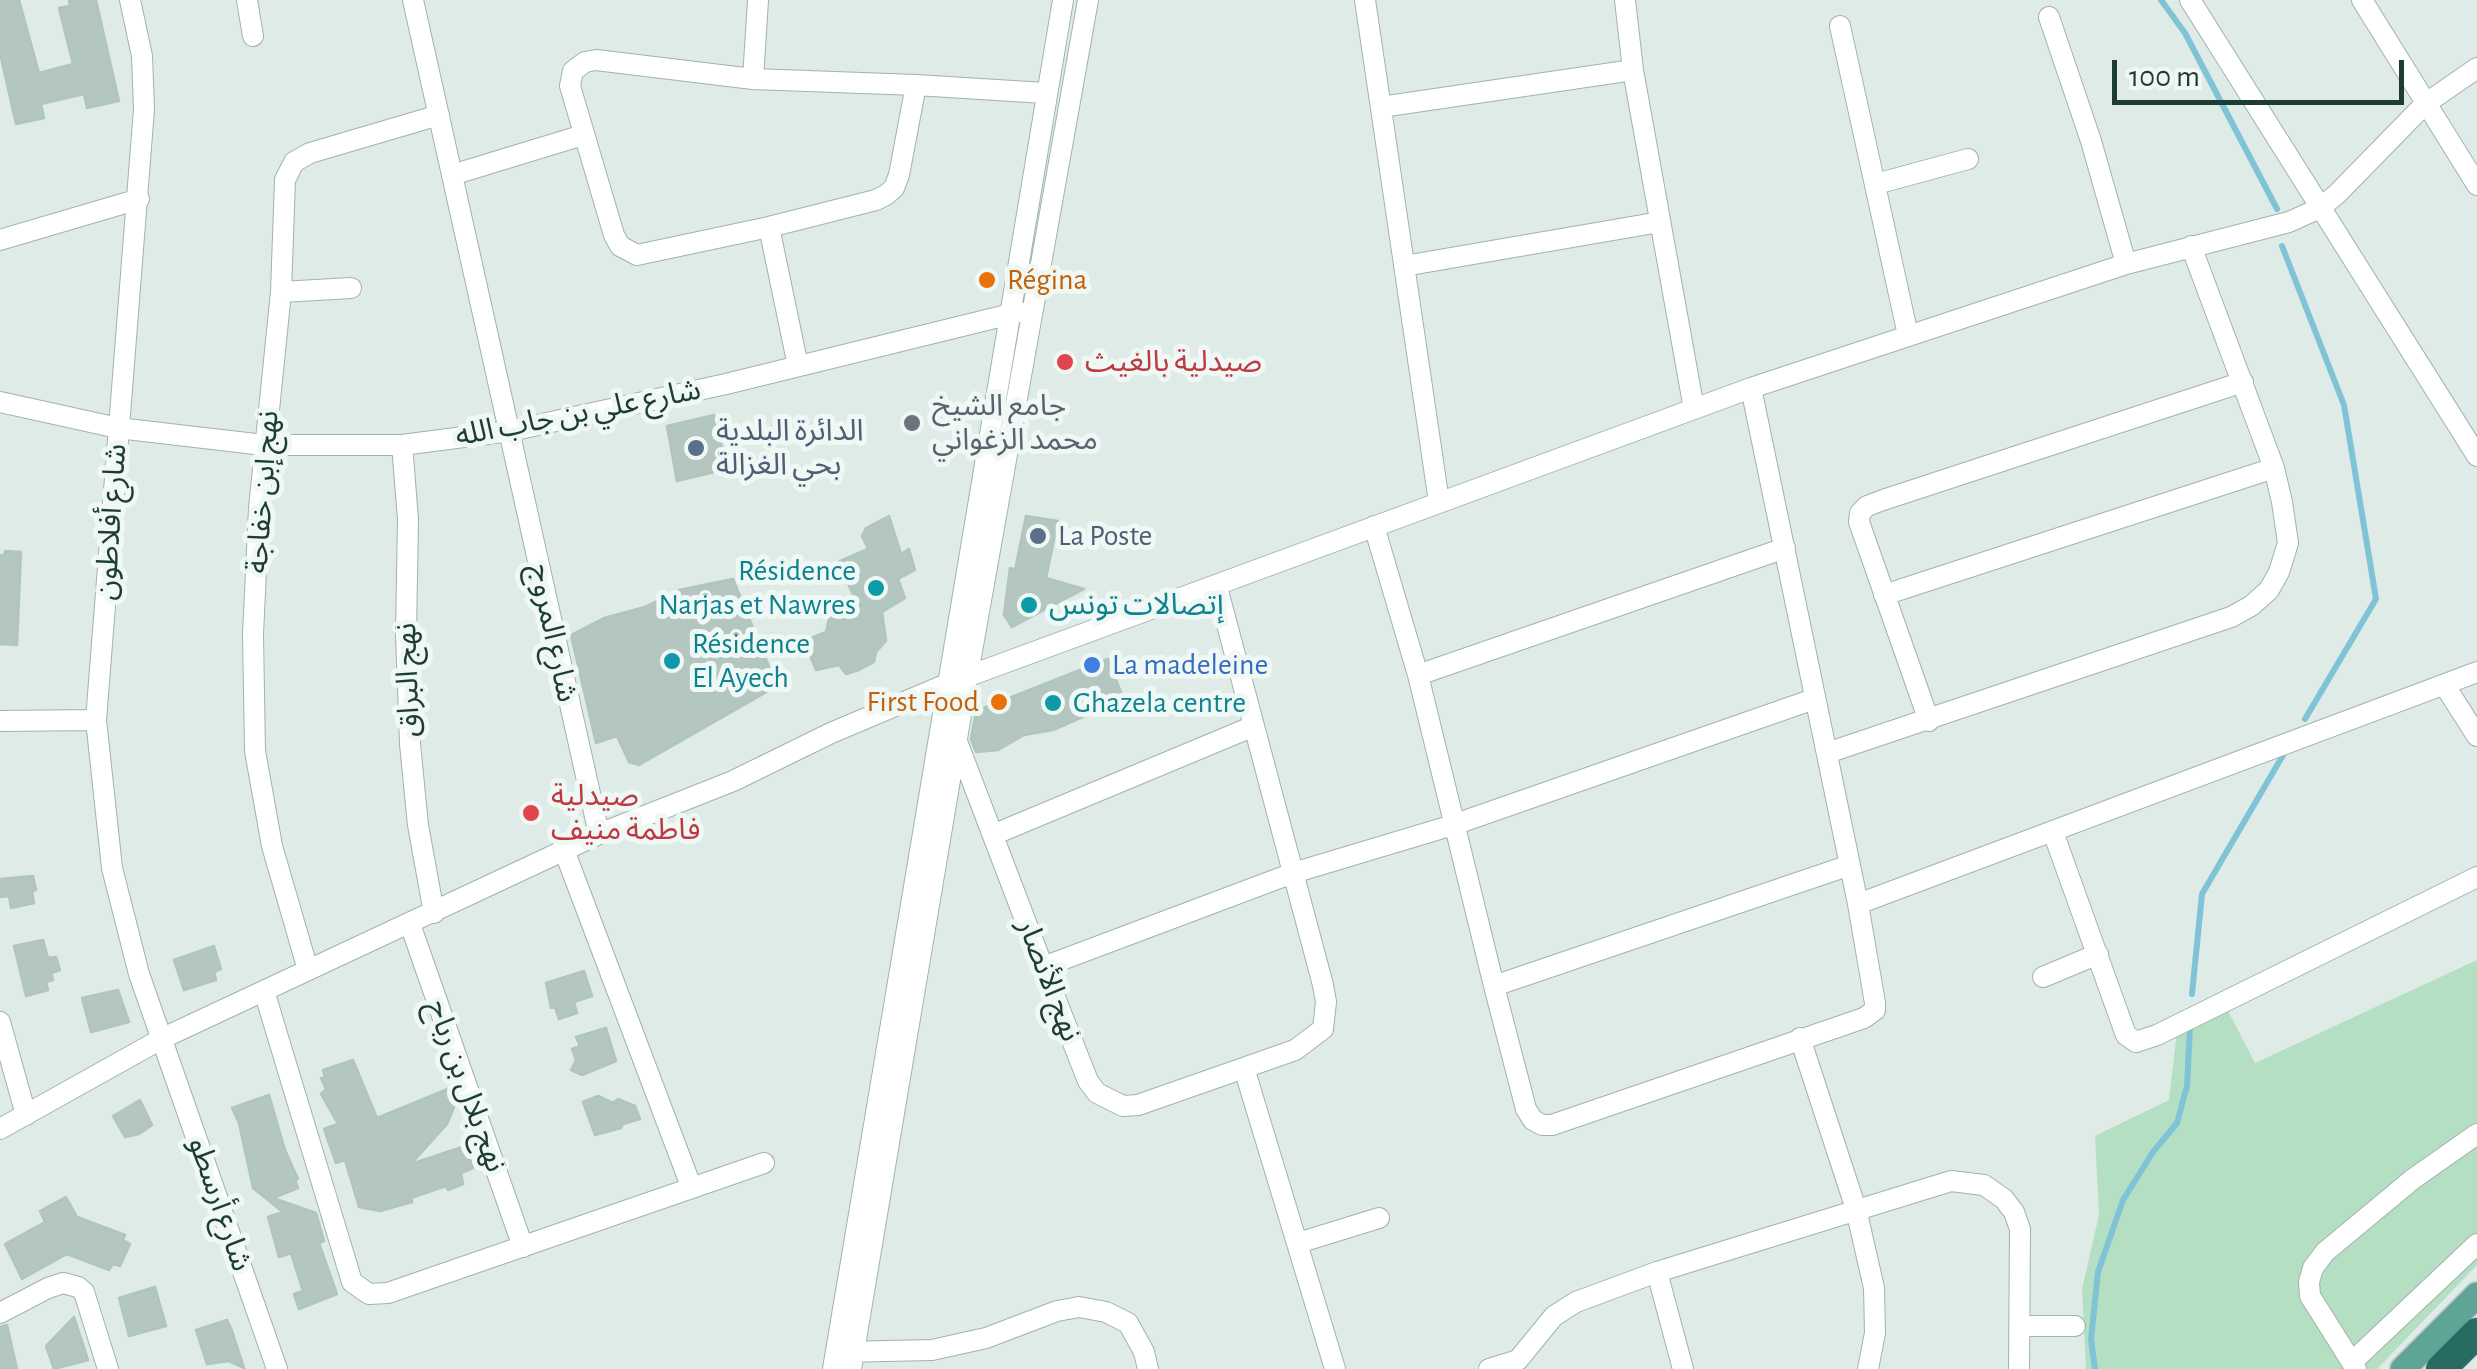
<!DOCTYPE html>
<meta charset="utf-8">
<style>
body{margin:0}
#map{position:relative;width:2477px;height:1369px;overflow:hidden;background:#deebe6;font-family:"Alegreya Sans",sans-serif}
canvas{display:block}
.scale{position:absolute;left:2112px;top:60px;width:292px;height:45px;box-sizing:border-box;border:5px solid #1e3c36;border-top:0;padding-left:12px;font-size:30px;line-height:35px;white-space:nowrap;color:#1e3c36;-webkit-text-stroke:8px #eff8f4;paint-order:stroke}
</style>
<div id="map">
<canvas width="2477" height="1369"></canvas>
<div class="scale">100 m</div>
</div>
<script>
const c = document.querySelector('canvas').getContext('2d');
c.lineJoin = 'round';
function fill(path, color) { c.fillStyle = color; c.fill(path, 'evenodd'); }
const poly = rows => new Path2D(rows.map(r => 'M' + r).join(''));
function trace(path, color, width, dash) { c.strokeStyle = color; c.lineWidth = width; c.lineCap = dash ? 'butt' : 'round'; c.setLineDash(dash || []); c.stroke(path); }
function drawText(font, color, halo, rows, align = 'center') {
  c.font = font + ' "Alegreya Sans","Noto Sans Arabic",sans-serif'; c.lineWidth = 10; c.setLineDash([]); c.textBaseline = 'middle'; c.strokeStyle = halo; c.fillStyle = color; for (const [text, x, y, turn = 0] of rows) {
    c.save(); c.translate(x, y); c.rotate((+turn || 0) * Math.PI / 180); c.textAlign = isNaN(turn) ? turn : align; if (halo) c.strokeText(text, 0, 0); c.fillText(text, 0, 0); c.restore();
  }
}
const green = poly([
 [2477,960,2477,1265,2377,1369,2086,1369,2082,1289,2099,1215,2095,1136,2169,1100,2177,1031,2227,1009,2255,1063]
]);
const stream = poly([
 [2161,0,2185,33,2277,209],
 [2282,246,2344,405,2376,599,2305,719],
 [2192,994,2202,894,2286,750],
 [2095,1369,2091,1339,2098,1272,2123,1200,2153,1152,2177,1123,2187,1086,2190,1028]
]);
const building = poly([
 [0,0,19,0,39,73,73,64,59,8,70,6,69,0,96,0,119,101,87,108,84,94,41,104,44,118,16,124,0,53,0,0],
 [714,415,727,469,677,481,667,426,714,415],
 [889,516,901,554,909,549,915,570,898,579,905,598,882,612,886,641,876,652,874,662,859,670,846,674,839,665,816,670,804,641,826,632,830,614,856,601,838,562,868,549,862,536,866,528,889,516],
 [1026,516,1058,521,1046,578,1084,589,1012,627,1004,615,1010,568,1015,570,1026,516],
 [5,551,21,552,17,645,0,644,0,555,4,556,5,551],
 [733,579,777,686,639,765,629,762,617,736,596,743,571,635,604,618,645,607,679,590,733,579],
 [1108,659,1122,695,1096,711,1053,730,1024,735,998,750,976,752,971,739,976,711,1108,659],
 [33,876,36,890,32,892,34,903,11,908,9,896,0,897,0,879,33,876],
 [43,940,48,958,56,957,60,970,51,973,53,980,46,982,48,990,26,996,14,946,43,940],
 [214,946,221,969,214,972,216,980,184,990,174,960,214,946],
 [584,971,592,996,574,1002,577,1013,559,1019,555,1007,551,1008,546,983,584,971],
 [118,990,129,1022,91,1032,82,998,118,990],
 [606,1028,616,1061,582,1075,571,1070,576,1060,572,1049,580,1046,576,1037,606,1028],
 [353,1060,377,1118,448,1089,454,1107,447,1124,411,1164,465,1146,473,1168,461,1173,463,1184,448,1190,446,1186,411,1198,412,1202,380,1211,359,1207,345,1160,336,1163,324,1129,338,1124,321,1094,326,1089,321,1078,325,1078,323,1070,353,1060],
 [269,1095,285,1150,298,1179,295,1180,298,1188,273,1198,316,1213,324,1241,319,1243,337,1294,299,1309,294,1294,303,1291,291,1253,279,1257,268,1217,283,1212,253,1188,239,1123,232,1108,269,1095],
 [598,1096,613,1103,618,1099,635,1106,640,1119,623,1124,621,1128,595,1135,583,1102,598,1096],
 [140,1100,152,1125,139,1134,125,1137,113,1116,140,1100],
 [66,1197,77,1217,125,1235,123,1240,130,1244,120,1266,113,1264,109,1270,67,1254,22,1279,5,1244,45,1222,40,1211,66,1197],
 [155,1287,166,1326,129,1336,119,1298,155,1287],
 [74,1317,88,1360,54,1369,46,1346,74,1317],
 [227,1320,231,1328,244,1368,229,1361,207,1364,196,1330,227,1320],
 [7,1325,17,1369,0,1369,0,1327,7,1325]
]);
const minor = poly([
 [130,0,142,56,144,109,96,720,112,868,139,974,277,1369],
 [247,0,253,36],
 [413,0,599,834],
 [1365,0,1439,502],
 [1625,0,1633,70,1694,409],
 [2190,0,2477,456],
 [2362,0,2477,185],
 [2049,17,2091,141,2126,264],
 [1840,26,1908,335],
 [753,79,758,0],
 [916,85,899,175,894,188,886,195,876,200,769,227,637,255,620,246,614,235,570,86,573,71,585,62,596,60,753,79,916,85,1045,93],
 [1381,107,1633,70],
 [452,175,583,135],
 [1876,184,1968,159],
 [769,227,798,366],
 [0,240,139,199],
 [1404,266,1660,222],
 [281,292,351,288],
 [0,402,118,428,264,445,402,445,510,431,726,384,1019,312],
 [402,445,408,519,406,634,410,744,418,825,434,913],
 [1374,526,1418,675,1494,986,1526,1109,1533,1120,1542,1125,1552,1125,1864,1018,1875,1010,1875,1003,1858,904,1751,388],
 [1884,595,2274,468],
 [1418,675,1785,548],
 [2445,686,2477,736],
 [0,721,96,720],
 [1929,721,1859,522,1860,513,1867,506,1883,500,2243,382],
 [958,744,1043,967,1088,1081,1097,1093,1123,1106,1138,1105,1295,1050,1323,1029,1326,1002,1323,985,1217,587],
 [1827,753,2231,617,2251,606,2269,590,2279,572,2288,543,2282,502,2274,468,2191,246],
 [2053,832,2126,1035,2136,1042,2157,1035,2477,877],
 [995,834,1254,726],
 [564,850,691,1186],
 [1858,904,2477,672],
 [410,924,523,1247],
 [1043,967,1293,873,1453,825,1814,699],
 [308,970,272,846,255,751,253,634,259,508,281,292,285,180,294,162,310,153,439,115],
 [2043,977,2098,954],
 [1494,986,1850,865],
 [264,991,352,1282,369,1294,388,1293,764,1163],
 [0,1022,26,1115],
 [1800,1038,1856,1209,1874,1288,1875,1333,1868,1369],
 [1244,1068,1335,1369],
 [0,1129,163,1038,599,834,733,781,831,733,947,684,1751,388,2126,264,2289,222,2320,208,2337,194,2425,104,2477,68],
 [1298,1243,1379,1218],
 [1657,1272,1683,1369],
 [0,1313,48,1288,63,1283,78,1287,84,1292,108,1369],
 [2021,1326,2075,1326],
 [841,1352,932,1350,986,1338,1057,1311,1079,1307,1106,1312,1128,1323,1144,1352,1148,1369],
 [2352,1362,2477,1244],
 [833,1369,1063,0],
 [851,1369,967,679,1088,0],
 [1489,1369,1518,1360,1554,1316,1576,1302,1657,1272,1951,1181,1984,1185,2004,1199,2014,1212,2020,1229,2019,1369],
 [2356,1369,2310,1296,2309,1282,2313,1268,2325,1252,2413,1179,2477,1134]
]);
const major = poly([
 [2403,1369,2477,1295]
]);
const highway = poly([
 [2441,1369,2477,1333]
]);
const markers = [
 [987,280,10,"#e8710a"],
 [1065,362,10,"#e0444e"],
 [912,423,10,"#6b7280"],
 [696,448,10,"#5c6f8a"],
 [1038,536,10,"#5c6f8a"],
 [876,588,10,"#0f9aa8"],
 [1029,605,10,"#0f9aa8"],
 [672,661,10,"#0f9aa8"],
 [1092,665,10,"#3f7fe0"],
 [999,702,10,"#e8710a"],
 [1053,703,10,"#0f9aa8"],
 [531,813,10,"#e0444e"]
];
const foodNames = [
 ["Régina",1007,280],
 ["First Food",979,702,"right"]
];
const healthNames = [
 ["صيدلية بالغيث",1085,362],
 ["صيدلية",551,796],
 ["فاطمة منيف",551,830]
];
const worshipNames = [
 ["جامع الشيخ",932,406],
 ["محمد الزغواني",932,440]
];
const streetNames = [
 ["شارع علي بن جاب الله",578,413,-11],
 ["نهج إبن خفاجة",263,492,-86],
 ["شارع أفلاطون",111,522,-86],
 ["شارع المروج",553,633,78],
 ["نهج البراق",408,680,-92],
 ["نهج الأنصار",1049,980,69],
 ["نهج بلال بن رباح",466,1086,70],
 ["شارع أرسطو",220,1204,71]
];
const serviceNames = [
 ["الدائرة البلدية",716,431],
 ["بحي الغزالة",716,465],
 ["La Poste",1058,536]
];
const cultureNames = [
 ["Résidence",856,571,"right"],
 ["Narjas et Nawres",856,605,"right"],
 ["إتصالات تونس",1049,605],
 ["Résidence",692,644],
 ["El Ayech",692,678],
 ["Ghazela centre",1073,703]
];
const shopNames = [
 ["La madeleine",1112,665]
];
fill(green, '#b5dfc3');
trace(stream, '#81c3d6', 6);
fill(building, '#b4c6c0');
trace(building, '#b0c5be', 2.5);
trace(minor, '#a1b3ae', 22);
trace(major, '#c0c8c7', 28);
trace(highway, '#c0c8c7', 32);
trace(minor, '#fff', 20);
trace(major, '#5fa597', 25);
trace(highway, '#286b61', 30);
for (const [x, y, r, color] of markers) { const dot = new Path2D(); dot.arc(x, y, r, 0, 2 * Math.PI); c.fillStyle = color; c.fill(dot); trace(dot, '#eff8f4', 4); }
drawText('30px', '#c56008', '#eff8f4', foodNames, 'left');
drawText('30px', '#be3a42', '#eff8f4', healthNames, 'left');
drawText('30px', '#5b616d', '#eff8f4', worshipNames, 'left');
drawText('30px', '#1e3c36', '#eff8f4', streetNames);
drawText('30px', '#4e5e75', '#eff8f4', serviceNames, 'left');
drawText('30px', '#0d838f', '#eff8f4', cultureNames, 'left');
drawText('30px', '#366cbe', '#eff8f4', shopNames, 'left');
</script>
